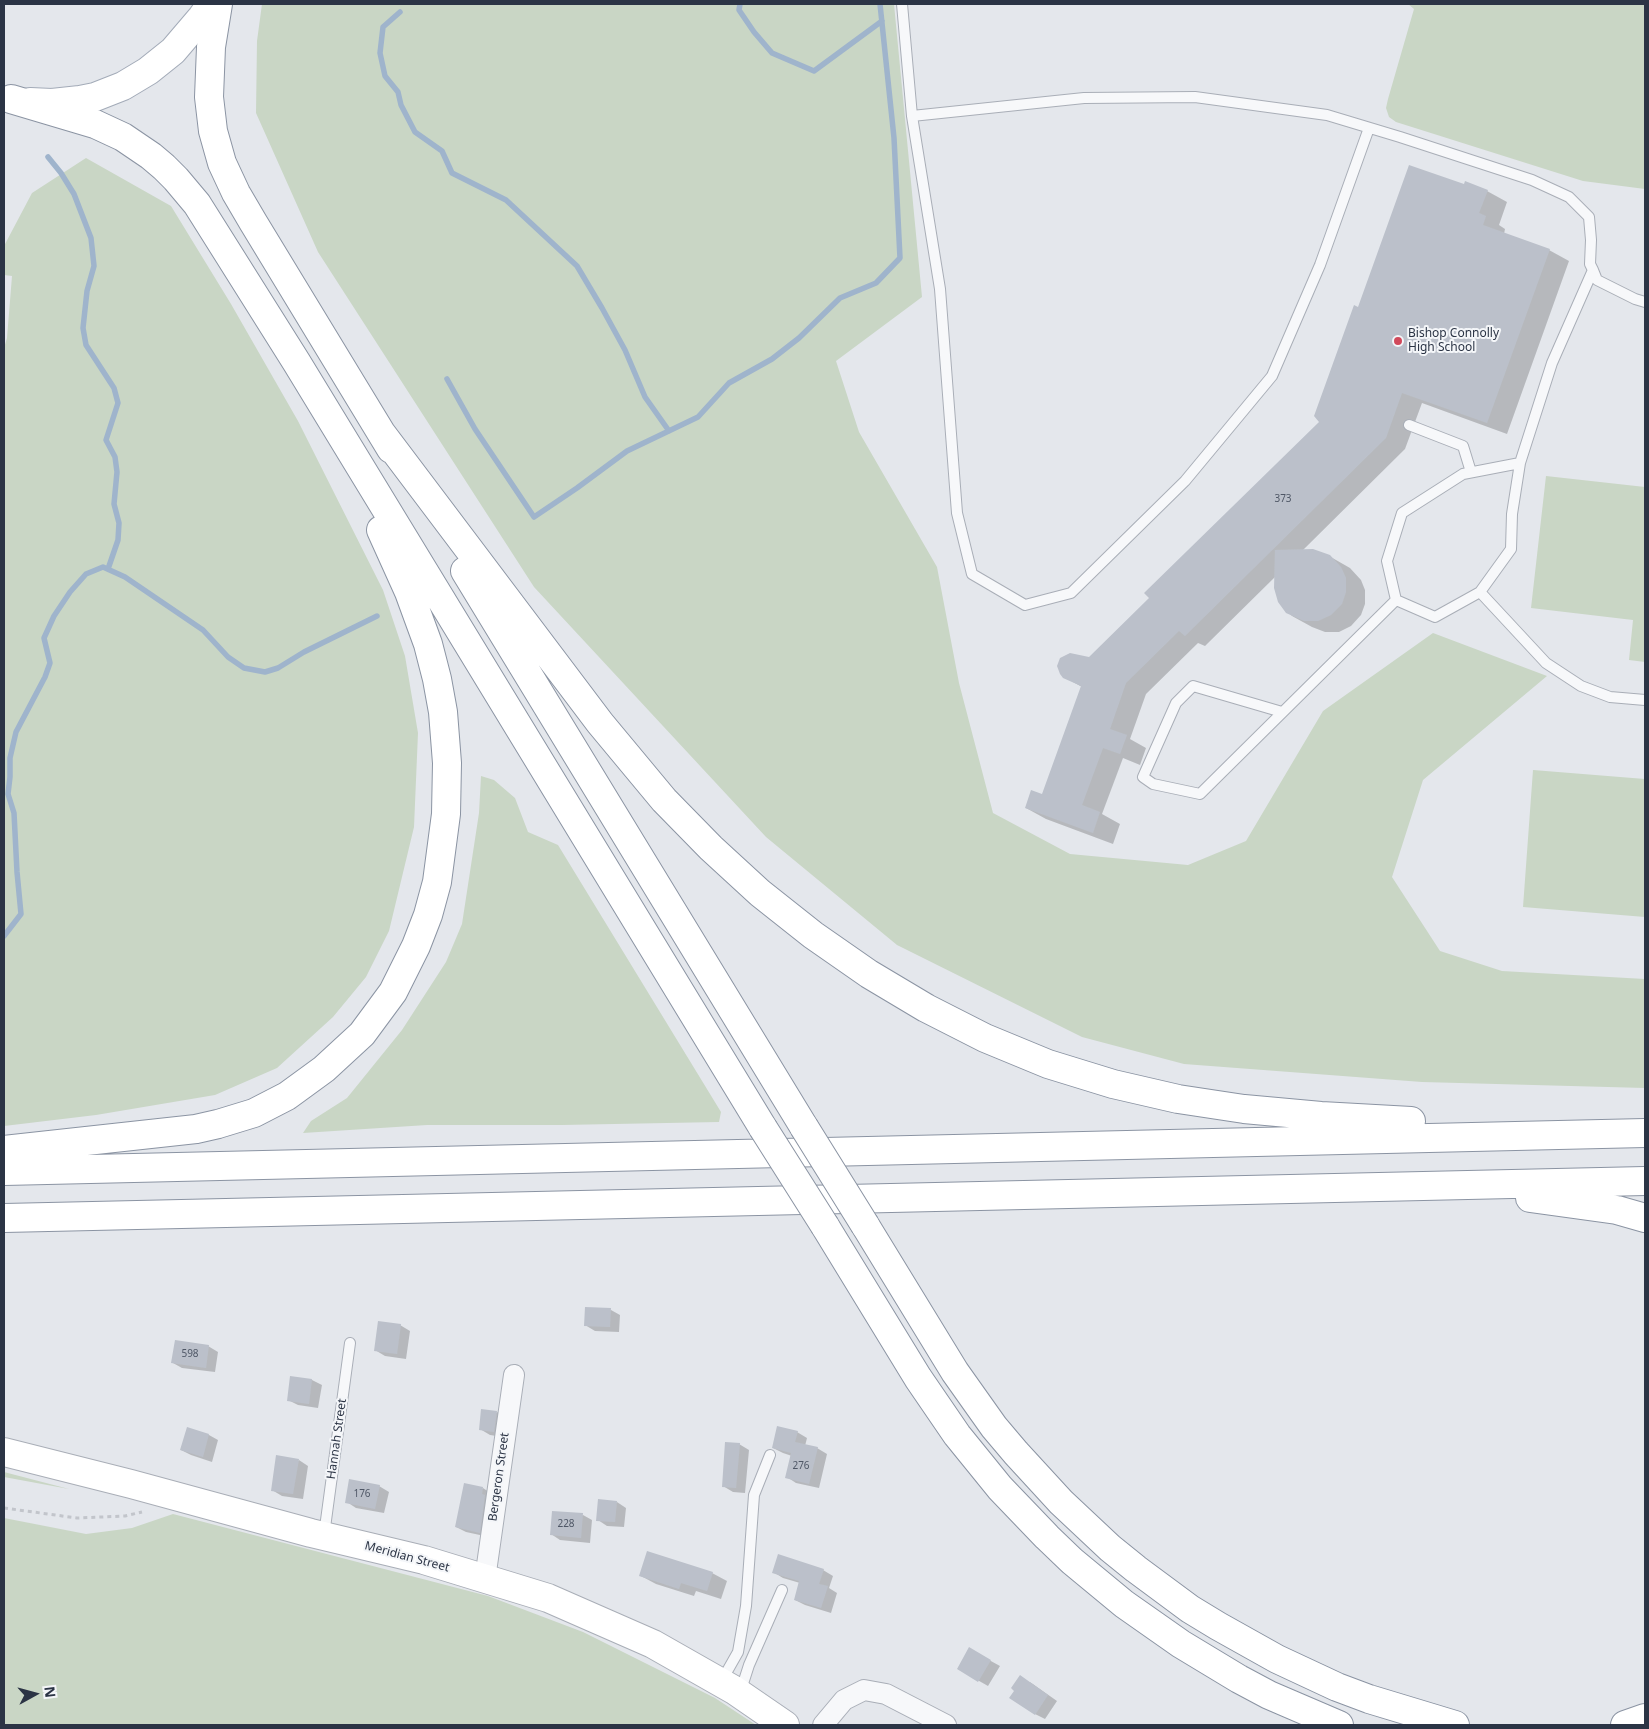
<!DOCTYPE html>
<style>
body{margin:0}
#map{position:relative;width:1649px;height:1729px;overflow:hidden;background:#e4e7ec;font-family:"Noto Sans",sans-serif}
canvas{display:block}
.frame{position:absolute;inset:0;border:5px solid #2b3445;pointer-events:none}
.north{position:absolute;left:10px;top:1669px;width:50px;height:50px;-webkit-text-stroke:4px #f4f6f9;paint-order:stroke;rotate:83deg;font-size:14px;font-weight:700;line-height:20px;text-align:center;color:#2b3445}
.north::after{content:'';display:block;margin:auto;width:18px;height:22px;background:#2b3445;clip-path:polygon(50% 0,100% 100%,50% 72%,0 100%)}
</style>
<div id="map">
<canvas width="1649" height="1729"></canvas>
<div class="frame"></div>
<div class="north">N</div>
</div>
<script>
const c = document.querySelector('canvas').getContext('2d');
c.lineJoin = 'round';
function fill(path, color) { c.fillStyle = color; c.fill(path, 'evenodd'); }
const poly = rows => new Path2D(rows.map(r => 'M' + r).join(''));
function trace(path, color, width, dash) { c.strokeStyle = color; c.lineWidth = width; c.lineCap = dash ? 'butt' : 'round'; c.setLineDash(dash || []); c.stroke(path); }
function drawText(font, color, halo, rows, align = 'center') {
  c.font = font + ' "Noto Sans",sans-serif'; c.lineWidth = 4; c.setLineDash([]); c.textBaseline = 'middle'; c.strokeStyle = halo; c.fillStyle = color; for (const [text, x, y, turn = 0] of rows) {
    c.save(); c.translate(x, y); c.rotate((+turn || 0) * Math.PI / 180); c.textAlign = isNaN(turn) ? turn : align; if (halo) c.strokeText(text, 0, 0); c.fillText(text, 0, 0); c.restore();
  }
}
const green = poly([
 [262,4,894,4,922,297,836,361,859,432,937,567,959,683,993,813,1070,854,1188,865,1246,841,1323,711,1433,633,1547,676,1423,780,1392,877,1440,951,1502,971,1645,979,1645,1088,1422,1082,1184,1064,1082,1037,897,945,766,837,534,587,318,252,256,113,257,41],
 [1408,4,1645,4,1645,189,1583,181,1396,122,1389,117,1386,108,1388,99,1414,9],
 [86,158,171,206,231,304,298,421,383,590,405,656,418,733,414,827,389,931,366,977,333,1017,277,1068,215,1095,96,1115,4,1126,4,348,7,338,12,276,4,275,4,246,32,193],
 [1546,476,1645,487,1644,527,1645,528,1645,662,1629,660,1633,620,1531,608],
 [1533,770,1645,779,1645,917,1523,907],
 [481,776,494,780,515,798,528,832,558,845,721,1112,719,1122,562,1125,427,1125,303,1133,311,1121,347,1098,402,1030,446,962,462,924,479,813],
 [4,1472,69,1489,4,1477],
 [173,1514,488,1596,583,1632,715,1698,756,1725,4,1725,4,1518,86,1534,132,1528]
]);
const shadow = poly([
 [1465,186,1487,191,1507,202,1499,225,1505,229,1504,234,1549,250,1569,261,1507,434,1422,403,1405,449,1302,551,1329,556,1350,568,1361,580,1365,590,1365,604,1361,615,1351,626,1339,632,1325,632,1312,627,1292,616,1283,608,1275,577,1205,646,1198,643,1146,694,1130,739,1146,748,1140,765,1123,758,1102,814,1120,824,1113,844,1046,819,1026,808,1043,796,1082,687,1064,677,1090,658,1150,598,1321,422,1359,308],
 [611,1310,620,1315,619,1332,595,1331,585,1325],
 [400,1325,410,1331,406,1359,385,1356,375,1350],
 [208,1346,218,1352,215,1372,182,1368,173,1363],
 [292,1377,312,1380,322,1385,318,1408,298,1405,288,1400],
 [497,1412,506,1417,503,1437,490,1435,480,1429],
 [188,1429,209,1435,218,1440,212,1462,191,1455,181,1450],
 [797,1432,807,1438,805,1446,817,1448,827,1454,819,1488,796,1483,787,1477,792,1456,783,1453,773,1448],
 [739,1444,749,1450,745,1493,733,1492,723,1486],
 [299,1460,308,1466,303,1499,282,1496,272,1490],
 [379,1486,389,1492,384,1513,356,1508,347,1502],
 [483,1488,492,1494,489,1537,466,1532,456,1527],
 [617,1502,626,1508,624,1527,607,1526,598,1520],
 [583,1515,592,1520,590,1543,560,1540,551,1534],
 [823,1570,833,1576,829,1588,837,1593,831,1613,805,1605,795,1600,800,1583,783,1578,773,1572],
 [712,1573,727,1581,721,1599,696,1591,694,1596,656,1584,641,1576],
 [969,1649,1000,1666,988,1686,958,1669],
 [1030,1682,1057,1701,1045,1719,1035,1714]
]);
const stream = poly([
 [740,4,739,10,754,32,772,53,814,71,882,21],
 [400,12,383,27,380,53,385,76,398,92,401,105,415,132,442,151,452,173,506,200,577,266,602,308,625,350,645,397,669,431],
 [48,157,61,173,74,194,91,238,94,266,87,291,83,328,86,345,114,388,118,403,106,440,115,457,117,472,114,504,119,523,118,540,108,569],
 [447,379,475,429,534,517,577,488,627,451,698,417,729,383,772,359,799,338,840,298,876,283,900,258,894,138,880,4],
 [4,936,21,914,17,872,14,813,8,794,10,777,10,758,16,732,45,677,50,663,44,638,54,616,70,592,86,574,103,567,125,577,203,630,228,657,244,668,265,672,278,668,304,652,377,616]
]);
const building = poly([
 [1409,165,1464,184,1465,181,1488,190,1479,213,1486,216,1483,225,1550,249,1487,423,1402,393,1386,438,1185,636,1179,631,1126,683,1110,729,1127,735,1120,754,1103,748,1082,805,1100,812,1093,833,1025,808,1031,790,1042,794,1081,686,1063,678,1060,674,1057,666,1060,658,1070,653,1089,657,1149,598,1144,593,1319,422,1314,416,1354,305,1358,307],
 [1313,549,1330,555,1341,567,1346,578,1346,592,1342,604,1331,615,1318,621,1304,621,1286,613,1278,602,1274,588,1275,550],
 [585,1307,611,1308,610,1327,584,1326],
 [378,1321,401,1324,397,1354,374,1351],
 [175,1340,209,1345,206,1368,171,1363],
 [290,1376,312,1379,309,1404,287,1401],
 [481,1409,497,1411,494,1432,479,1430],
 [777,1426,798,1431,795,1442,818,1447,809,1484,785,1478,791,1453,772,1448],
 [187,1427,209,1434,203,1457,180,1450],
 [725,1442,740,1443,736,1488,722,1487],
 [276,1455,299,1459,293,1494,271,1491],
 [349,1479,380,1485,375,1509,345,1503],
 [464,1483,483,1487,482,1494,485,1495,480,1533,455,1527],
 [598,1499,617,1501,615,1522,596,1521],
 [552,1511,583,1513,581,1538,550,1535],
 [647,1551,713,1572,707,1591,681,1583,679,1589,639,1576],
 [778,1554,824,1569,819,1584,828,1586,821,1608,794,1600,799,1581,772,1573],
 [969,1647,991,1660,978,1682,957,1669],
 [1020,1675,1048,1695,1035,1715,1009,1698,1014,1691,1011,1688]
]);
const path = poly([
 [4,1508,77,1518,125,1516,142,1512]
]);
const lane = poly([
 [902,4,912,116,1084,98,1195,97,1327,115,1400,137,1532,180,1569,197,1589,217,1591,240,1590,264,1593,270,1552,363,1520,463,1512,514,1511,549,1480,592,1546,663,1581,686,1610,697,1645,700],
 [912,116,940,289,957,513,972,574,1025,605,1071,593,1185,481,1272,376,1320,265,1369,128],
 [1593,270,1597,280,1635,299,1645,302],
 [1409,425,1463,446,1471,472],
 [1480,592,1435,617,1396,600,1387,561,1402,513,1463,474,1520,463],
 [1282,712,1193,686,1176,703,1143,777,1153,784,1200,794,1396,600],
 [324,1535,350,1343],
 [721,1682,738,1652,746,1606,754,1495,770,1455],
 [740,1693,749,1665,782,1590]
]);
const street = poly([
 [485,1579,514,1375],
 [823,1725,844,1700,864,1690,886,1694,946,1725]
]);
const secondary = poly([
 [4,1452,131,1484,311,1533,424,1560,548,1598,653,1644,734,1690,785,1725]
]);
const primary = poly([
 [30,102,52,103,80,100,95,97,123,86,148,71,173,51,202,17,211,4]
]);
const highway = poly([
 [218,4,211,47,209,97,213,131,222,163,236,193,253,222,391,449],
 [11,99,95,124,123,137,151,156,164,167,176,179,197,204,297,363,763,1128],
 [382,434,600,723,664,800,711,848,760,893,813,935,869,974,926,1008,985,1038,1048,1064,1113,1084,1178,1099,1244,1109,1321,1116,1411,1121],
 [465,571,804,1127],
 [4,1150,196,1129,218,1124,254,1113,287,1096,324,1069,362,1034,393,992,416,946,428,915,437,882,446,814,447,763,443,712,437,679,428,644,409,592,381,530],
 [4,1171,1645,1133],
 [1530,1198,1617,1210,1645,1218],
 [4,1218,1645,1181],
 [865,1225,955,1372,994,1427,1016,1453,1061,1502,1110,1548,1136,1569,1190,1609,1218,1626,1277,1659,1337,1687,1369,1699,1455,1725],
 [825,1226,918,1378,957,1435,1000,1488,1047,1537,1072,1561,1124,1604,1181,1644,1239,1679,1269,1695,1339,1725],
 [1625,1725,1645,1718]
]);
const highwayBridge = poly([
 [804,1127,865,1225],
 [763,1128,825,1226]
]);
const markers = [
 [1398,341,5,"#d1495b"]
];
const numberNames = [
 ["373",1283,499],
 ["598",190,1354],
 ["276",801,1466],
 ["176",362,1494],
 ["228",566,1524]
];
const poiNames = [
 ["Bishop Connolly",1408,334],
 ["High School",1408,348]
];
const streetNames = [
 ["Hannah Street",337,1439,-82],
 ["Bergeron Street",499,1477,-82],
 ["Meridian Street",407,1557,15]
];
fill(green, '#c9d6c5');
fill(shadow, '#0003');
trace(stream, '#9fb4cc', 5.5);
fill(building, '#bbc0ca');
trace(lane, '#a9aeb7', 12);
trace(street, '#a9aeb7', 22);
trace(secondary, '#a9aeb7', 30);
trace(primary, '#a3abb8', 30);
trace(highway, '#8b94a3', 30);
trace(path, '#c2c5cb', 3, [4, 4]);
trace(lane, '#f7f8fa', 10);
trace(street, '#f7f8fa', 20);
trace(secondary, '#fff', 28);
trace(primary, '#fff', 28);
trace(highway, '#fff', 28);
trace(highwayBridge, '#8b94a3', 30, []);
trace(highwayBridge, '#fff', 28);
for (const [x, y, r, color] of markers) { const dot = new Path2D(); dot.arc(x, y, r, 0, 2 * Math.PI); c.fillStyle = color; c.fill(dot); trace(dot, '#f4f6f9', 2); }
drawText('10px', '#4f5766', null, numberNames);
drawText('12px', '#2b3445', '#f4f6f9', poiNames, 'left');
drawText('12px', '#2b3445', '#f4f6f9', streetNames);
</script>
